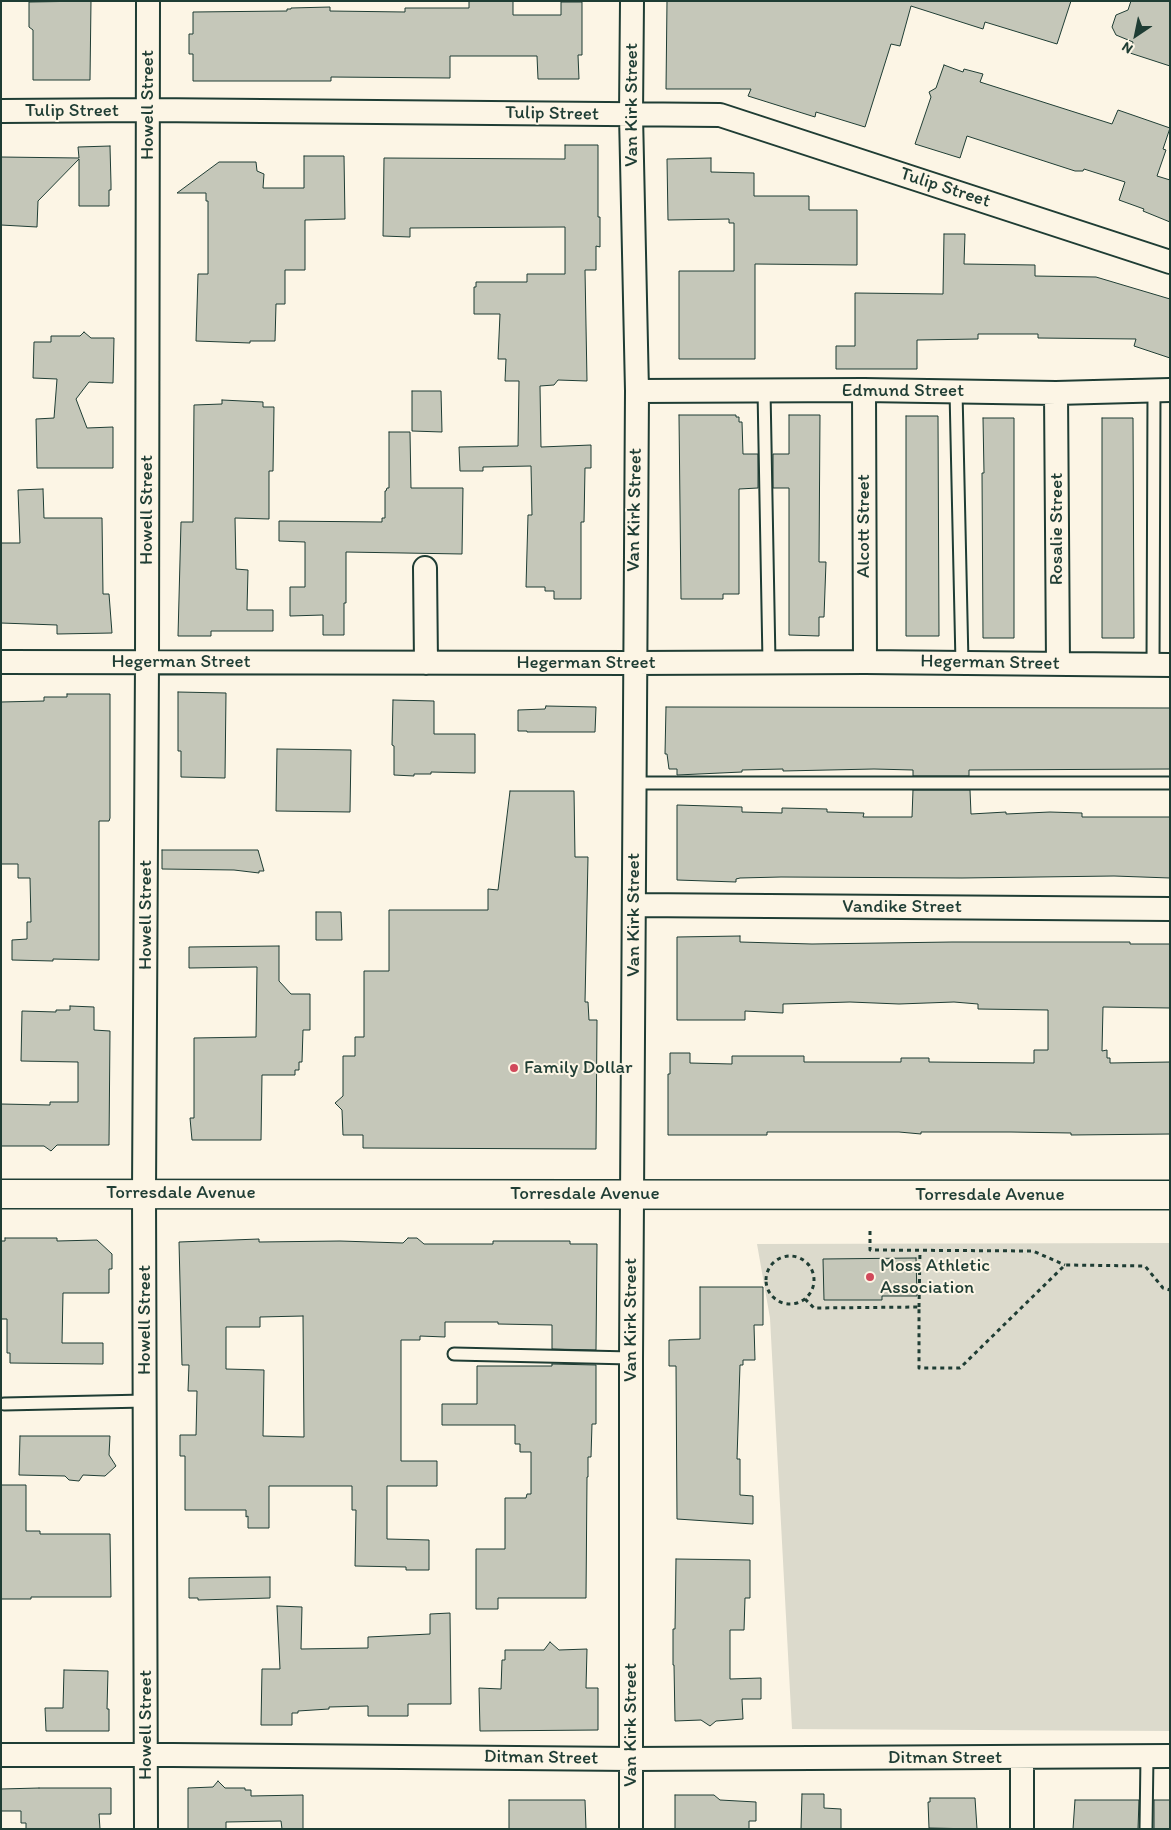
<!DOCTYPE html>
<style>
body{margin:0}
#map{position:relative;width:1171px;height:1830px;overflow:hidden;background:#fcf5e5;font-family:Itim,sans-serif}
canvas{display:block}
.frame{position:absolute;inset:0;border:2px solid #1f3d34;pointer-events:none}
.north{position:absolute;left:1111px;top:10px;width:50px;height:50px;-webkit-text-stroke:4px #fcf5e5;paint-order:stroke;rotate:214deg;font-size:14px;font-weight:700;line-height:20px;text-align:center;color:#1f3d34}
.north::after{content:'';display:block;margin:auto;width:18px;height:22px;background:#1f3d34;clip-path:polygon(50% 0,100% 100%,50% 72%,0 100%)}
</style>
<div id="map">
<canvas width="1171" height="1830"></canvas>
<div class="frame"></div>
<div class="north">N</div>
</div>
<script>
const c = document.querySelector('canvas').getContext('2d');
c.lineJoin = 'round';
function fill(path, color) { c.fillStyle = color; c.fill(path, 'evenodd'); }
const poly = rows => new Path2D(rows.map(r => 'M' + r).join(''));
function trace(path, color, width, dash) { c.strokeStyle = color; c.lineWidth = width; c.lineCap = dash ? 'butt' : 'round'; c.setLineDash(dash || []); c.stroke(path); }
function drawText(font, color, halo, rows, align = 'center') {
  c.font = font + ' Itim,sans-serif'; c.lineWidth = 4; c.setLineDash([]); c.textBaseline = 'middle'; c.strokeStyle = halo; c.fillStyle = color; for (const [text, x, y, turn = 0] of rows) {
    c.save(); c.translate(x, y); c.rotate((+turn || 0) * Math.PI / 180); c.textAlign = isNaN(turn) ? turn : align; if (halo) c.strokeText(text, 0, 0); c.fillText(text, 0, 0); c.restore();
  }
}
const green = poly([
 [1170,1243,1170,1731,792,1729,770,1318,757,1244]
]);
const building = poly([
 [91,1,90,80,33,80,33,30,29,27,29,2,91,1],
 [469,1,513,1,513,15,561,15,561,2,582,2,582,55,578,55,579,79,538,79,537,56,450,56,450,78,331,77,331,81,193,81,193,54,189,54,189,34,193,34,193,12,287,11,287,9,291,9,291,8,330,7,330,11,405,12,405,8,469,8,469,1],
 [667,1,1071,1,1057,44,985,22,983,29,911,6,900,46,891,44,865,127,816,112,815,117,748,96,751,89,666,89,667,1],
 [1131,1,1170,1,1170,66,1130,53,1133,42,1116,35,1112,27,1116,15,1128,10,1131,1],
 [944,65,963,72,964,69,983,74,980,82,1112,124,1118,110,1170,128,1163,149,1166,150,1157,176,1170,180,1170,222,1143,211,1144,209,1119,200,1125,182,1084,169,1083,171,1075,171,967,136,960,158,915,144,931,97,929,92,936,88,944,65],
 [565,145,598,145,598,217,600,217,600,247,596,246,596,270,585,270,587,381,558,380,554,385,540,386,541,447,591,445,591,468,585,468,584,522,581,522,581,599,554,599,554,591,545,591,545,587,526,587,528,515,532,515,531,466,483,467,483,471,460,471,459,447,518,446,519,381,505,381,506,359,498,359,500,314,474,314,474,287,476,287,476,282,527,282,527,274,565,274,565,227,410,228,410,237,383,236,384,158,565,159,565,145],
 [110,146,111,184,111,190,109,190,109,206,79,206,79,159,38,201,37,227,1,225,1,157,79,158,78,147,110,146],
 [304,156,344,156,345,219,305,220,305,270,285,270,285,304,276,304,275,341,250,341,250,343,196,341,198,274,208,274,208,201,206,201,206,193,177,193,219,162,256,162,257,171,264,174,263,188,304,188,304,156],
 [711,158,711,172,754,173,754,196,809,196,809,210,857,210,857,265,755,264,755,359,679,359,679,271,734,271,734,223,729,223,729,219,668,220,667,159,711,158],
 [944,234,965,234,964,264,1035,265,1035,276,1096,277,1170,299,1170,358,1134,346,1136,339,1038,338,1038,334,978,334,978,339,917,340,917,369,836,369,836,346,855,346,855,293,943,294,944,234],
 [84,332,91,338,114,338,113,383,89,382,76,399,87,428,113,427,113,468,37,468,36,419,54,418,57,379,33,378,34,342,51,342,51,336,80,336,84,332],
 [412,391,441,391,442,432,412,431,412,391],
 [222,400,263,402,263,407,274,407,273,471,269,471,269,519,235,518,236,569,248,570,247,610,273,610,273,631,211,631,211,636,178,636,181,522,193,522,194,405,222,404,222,400],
 [679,415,736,415,736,417,739,417,739,422,742,422,743,454,758,454,758,488,739,489,739,594,723,594,723,599,681,599,679,415],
 [789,415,820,415,819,562,826,562,824,617,819,617,819,636,789,635,789,488,773,488,773,454,789,454,789,415],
 [906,416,938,416,939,636,906,636,906,416],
 [983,418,1014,418,1014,638,983,638,982,473,984,473,983,418],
 [1102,418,1133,418,1134,638,1102,638,1102,418],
 [389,432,410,432,411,488,463,488,462,554,346,552,346,603,344,603,344,635,323,635,323,615,290,616,290,587,305,587,305,542,279,541,279,521,382,522,382,518,385,518,385,491,386,491,387,488,389,488,389,432],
 [43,489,44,518,102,518,103,594,109,594,112,633,57,634,57,625,1,623,1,543,20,543,18,490,43,489],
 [178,692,226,693,225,778,181,777,181,751,178,751,178,692],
 [67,694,110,694,110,818,109,821,99,821,99,960,53,959,53,961,12,960,12,940,27,939,27,922,31,922,30,878,18,878,18,864,1,864,1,702,44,701,44,697,67,697,67,694],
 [393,700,434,701,434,734,475,734,475,773,431,772,431,774,414,774,414,776,394,775,394,746,392,745,393,700],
 [546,706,596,707,595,732,527,732,527,731,518,731,518,710,545,709,546,706],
 [666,707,1170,708,1170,769,969,770,969,776,913,776,913,770,874,769,783,771,783,769,742,770,742,772,677,775,677,769,669,769,667,754,665,754,666,707],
 [277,749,351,750,350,812,276,811,277,749],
 [913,790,970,790,971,814,1006,812,1006,814,1050,812,1082,813,1082,817,1170,817,1170,878,1114,876,962,878,781,877,740,878,736,879,736,882,677,880,677,805,742,807,742,812,782,813,782,808,827,809,827,812,864,813,863,817,912,817,913,790],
 [510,791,574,791,575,857,588,857,585,1002,588,1002,589,1020,597,1020,596,1149,363,1148,363,1135,343,1135,342,1110,335,1103,343,1096,343,1056,355,1056,355,1037,364,1037,364,971,389,971,389,910,488,910,488,889,498,890,510,791],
 [162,850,258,850,264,871,259,871,259,873,234,870,162,869,162,850],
 [316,912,341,912,342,940,316,940,316,912],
 [740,936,740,942,812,944,952,942,1130,942,1130,944,1170,944,1170,1008,1103,1007,1102,1051,1107,1050,1107,1058,1110,1058,1110,1063,1170,1062,1170,1134,1071,1135,1071,1133,1011,1132,921,1132,921,1134,899,1132,767,1132,767,1135,668,1135,668,1074,670,1074,670,1053,690,1053,690,1063,732,1064,732,1056,804,1056,804,1062,901,1062,901,1058,929,1058,929,1062,1034,1063,1034,1050,1048,1050,1048,1010,978,1009,978,1004,954,1002,899,1004,850,1002,783,1004,783,1013,745,1011,745,1020,677,1020,677,937,740,936],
 [279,946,279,981,291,994,310,994,310,1030,303,1030,302,1062,299,1062,299,1070,295,1070,295,1075,262,1075,261,1140,192,1140,190,1118,194,1118,194,1038,256,1037,257,967,189,968,189,947,279,946],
 [70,1006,94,1007,94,1030,110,1031,109,1145,57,1145,51,1151,44,1146,1,1146,1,1104,50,1105,50,1102,78,1102,78,1062,21,1061,22,1011,56,1012,56,1010,70,1010,70,1006],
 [5,1238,57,1238,57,1241,97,1240,112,1254,112,1269,109,1269,109,1293,63,1293,62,1343,103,1343,103,1364,10,1363,10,1353,7,1353,7,1319,1,1319,1,1241,5,1241,5,1238],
 [408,1238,417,1238,424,1244,493,1244,493,1241,570,1241,570,1244,597,1244,596,1350,552,1349,552,1325,498,1324,498,1322,445,1322,445,1337,420,1336,420,1340,401,1340,401,1461,437,1461,437,1486,387,1486,387,1539,429,1540,429,1570,406,1570,406,1567,355,1566,356,1510,352,1510,352,1486,269,1486,269,1528,248,1528,248,1516,246,1517,246,1510,185,1510,185,1456,180,1456,180,1435,196,1435,197,1391,188,1391,189,1365,182,1365,179,1242,259,1239,259,1242,340,1241,403,1243,408,1238],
 [303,1316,304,1437,263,1436,264,1370,226,1369,226,1327,260,1327,260,1317,303,1316],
 [916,1258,917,1296,882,1296,882,1300,824,1300,823,1259,916,1258],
 [700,1287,763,1287,763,1325,754,1325,755,1360,743,1360,743,1365,740,1365,737,1459,740,1459,740,1495,753,1496,753,1524,677,1519,676,1366,669,1366,669,1340,700,1339,700,1287],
 [552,1364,596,1365,596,1424,592,1424,591,1457,588,1457,588,1477,587,1477,586,1598,498,1598,498,1609,476,1609,476,1549,505,1549,505,1498,526,1498,527,1494,531,1494,531,1452,520,1452,520,1444,515,1444,515,1425,442,1425,442,1404,477,1404,477,1366,552,1366,552,1364],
 [20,1436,110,1436,109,1455,116,1466,105,1476,83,1475,79,1481,69,1480,65,1476,19,1475,20,1436],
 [1,1485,26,1485,26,1531,40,1531,40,1534,110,1534,111,1597,31,1597,31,1599,1,1599,1,1485],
 [676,1559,750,1560,750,1598,745,1598,744,1630,730,1630,730,1679,761,1678,761,1699,742,1699,743,1719,716,1721,710,1726,701,1720,675,1721,674,1665,673,1665,673,1629,675,1629,676,1559],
 [270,1577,270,1598,198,1600,198,1598,189,1598,189,1578,270,1577],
 [277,1606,302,1607,301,1649,368,1648,368,1637,430,1634,430,1614,450,1613,451,1704,408,1704,408,1716,368,1716,368,1706,329,1707,329,1709,298,1711,298,1713,292,1713,292,1725,261,1725,262,1669,280,1669,277,1606],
 [550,1642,559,1650,587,1649,586,1688,598,1688,598,1730,480,1731,479,1688,501,1689,502,1660,505,1660,505,1650,544,1650,550,1642],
 [64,1670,108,1671,107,1709,109,1709,109,1731,46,1731,45,1708,63,1708,64,1670],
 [218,1781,225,1788,245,1788,245,1790,251,1790,251,1796,303,1795,303,1829,282,1829,281,1821,226,1822,226,1829,188,1829,188,1788,213,1787,218,1781],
 [39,1788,111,1788,111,1814,99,1814,100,1829,26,1829,26,1823,21,1823,21,1811,1,1811,1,1789,39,1788],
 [802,1794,824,1794,824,1808,841,1809,841,1829,801,1829,802,1794],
 [675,1795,714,1795,720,1800,756,1802,756,1821,749,1821,749,1829,675,1829,675,1795],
 [930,1798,975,1798,977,1829,929,1828,928,1802,930,1802,930,1798],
 [509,1800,585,1800,586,1829,509,1829,509,1800],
 [1075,1800,1139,1800,1138,1829,1073,1829,1075,1800],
 [1154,1800,1170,1800,1170,1829,1154,1829,1154,1800]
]);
const path = poly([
 [870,1231,870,1250,1033,1251,1065,1265],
 '766 1280a24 24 0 1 1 48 0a24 24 0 1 1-48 0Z',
 [805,1299,814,1308,919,1307,919,1368,960,1368,1065,1265,1145,1266,1163,1288,1170,1290],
 [919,1307,920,1251]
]);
const service = poly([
 [764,390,769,662],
 [956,391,962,663],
 [1153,665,1154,391],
 [634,783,1170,783],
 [454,1354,631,1358],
 [4,1404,145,1401],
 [1146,1829,1147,1756]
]);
const minor = poly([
 [1,111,148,110,720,115,1170,262],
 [864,390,865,662],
 [637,391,864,390,1056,393,1170,390],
 [1056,393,1058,664],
 [425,568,426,663],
 [1,662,634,663,865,662,1170,665],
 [634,905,1170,909],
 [1,1755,173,1755,631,1759,1170,1756],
 [1022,1758,1022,1829],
 [146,1829,144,1193,147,662,148,1],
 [631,1829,631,1358,637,391,631,115,632,1]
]);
const tertiary = poly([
 [1,1194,1170,1195]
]);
const markers = [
 [514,1068,5,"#d1495b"],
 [870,1277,5,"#d1495b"]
];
const streetNames = [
 ["Howell Street",148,105,-90],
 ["Van Kirk Street",632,105,-90],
 ["Tulip Street",72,111],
 ["Tulip Street",552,114,1],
 ["Tulip Street",945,188,18],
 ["Edmund Street",903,391],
 ["Howell Street",147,510,-90],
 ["Van Kirk Street",635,510,-89],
 ["Alcott Street",864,526,-90],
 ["Rosalie Street",1057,529,-90],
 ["Hegerman Street",181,662],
 ["Hegerman Street",586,663],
 ["Hegerman Street",990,663,1],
 ["Vandike Street",902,907],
 ["Howell Street",146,915,-90],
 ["Van Kirk Street",634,915,-90],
 ["Torresdale Avenue",181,1193],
 ["Torresdale Avenue",585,1194],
 ["Torresdale Avenue",990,1195],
 ["Howell Street",145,1320,-90],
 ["Van Kirk Street",631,1320,-90],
 ["Howell Street",146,1725,-90],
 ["Van Kirk Street",631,1725,-90],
 ["Ditman Street",541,1758,1],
 ["Ditman Street",945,1758]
];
const poiNames = [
 ["Family Dollar",524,1068],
 ["Moss Athletic",880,1266],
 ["Association",880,1288]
];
fill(green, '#dcdacc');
fill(building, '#c5c7b9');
trace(building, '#1f3d34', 1);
trace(service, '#1f3d34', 15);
trace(minor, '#1f3d34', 26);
trace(tertiary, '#1f3d34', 31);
trace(path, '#1f3d34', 3, [4, 4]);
trace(service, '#fcf5e5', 11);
trace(minor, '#fcf5e5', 22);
trace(tertiary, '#fcf5e5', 28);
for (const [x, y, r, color] of markers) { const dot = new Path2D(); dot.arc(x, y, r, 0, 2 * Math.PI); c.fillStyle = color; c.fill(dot); trace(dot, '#fcf5e5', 2); }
drawText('19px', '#1f3d34', '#fcf5e5', streetNames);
drawText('19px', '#1f3d34', '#fcf5e5', poiNames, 'left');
</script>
